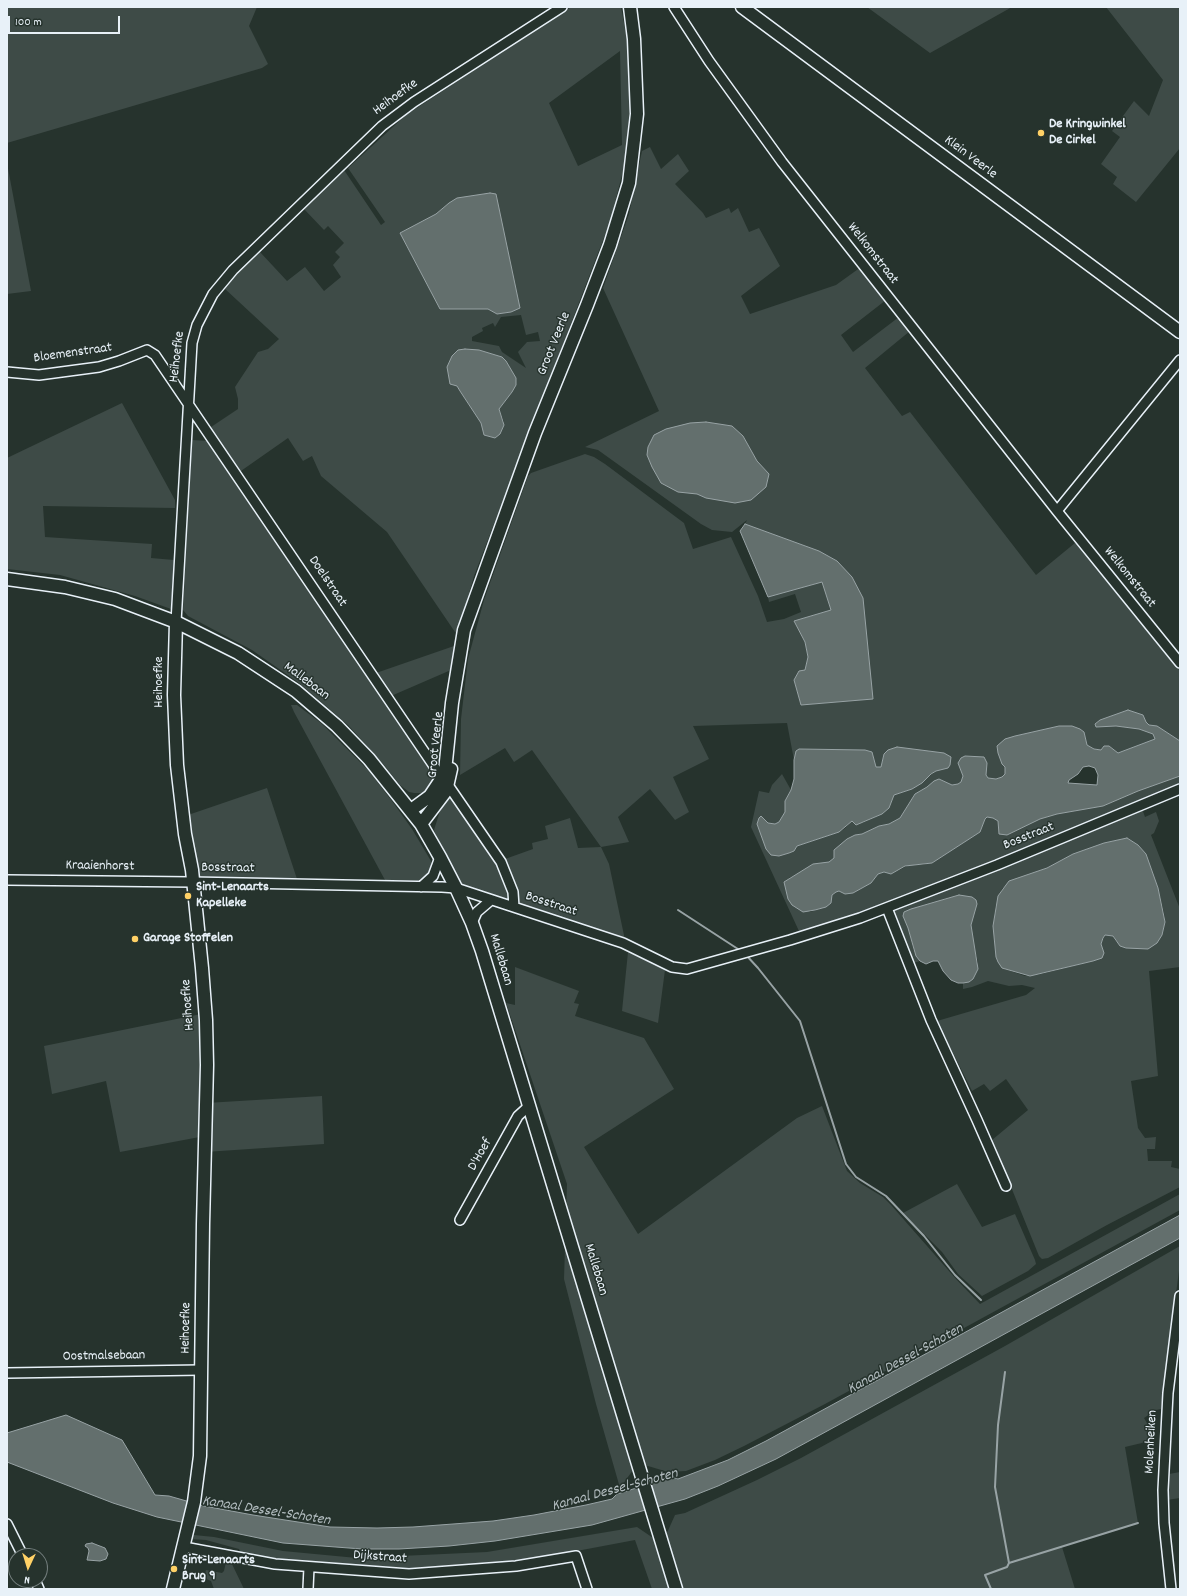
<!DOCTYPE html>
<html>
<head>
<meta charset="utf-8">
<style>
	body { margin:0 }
	#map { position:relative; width:1187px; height:1596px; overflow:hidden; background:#26332d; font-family:Dekko,sans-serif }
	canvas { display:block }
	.frame { position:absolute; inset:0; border:8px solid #e8f1f8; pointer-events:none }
	.north { position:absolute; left:8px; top:1548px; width:40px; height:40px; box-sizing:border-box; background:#26332d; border:1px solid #747f7e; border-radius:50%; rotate:184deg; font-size:11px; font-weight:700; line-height:16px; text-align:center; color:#e8f1f8 }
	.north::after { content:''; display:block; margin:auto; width:14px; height:18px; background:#ffd166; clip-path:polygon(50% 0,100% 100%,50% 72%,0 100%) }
	.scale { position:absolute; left:8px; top:16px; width:112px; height:18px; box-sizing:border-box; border:2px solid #e8f1f8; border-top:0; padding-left:5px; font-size:12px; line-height:14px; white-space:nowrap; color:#e8f1f8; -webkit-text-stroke:3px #26332d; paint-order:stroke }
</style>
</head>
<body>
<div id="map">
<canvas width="1187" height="1596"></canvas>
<div class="frame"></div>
<div class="north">N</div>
<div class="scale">100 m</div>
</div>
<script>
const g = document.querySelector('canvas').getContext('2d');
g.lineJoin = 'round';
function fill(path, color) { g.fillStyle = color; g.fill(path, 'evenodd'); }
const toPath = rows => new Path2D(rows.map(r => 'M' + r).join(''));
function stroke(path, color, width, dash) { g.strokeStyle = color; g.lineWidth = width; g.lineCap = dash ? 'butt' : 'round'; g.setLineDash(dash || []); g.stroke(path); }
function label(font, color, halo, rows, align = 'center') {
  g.font = font + ' Dekko,sans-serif'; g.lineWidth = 3; g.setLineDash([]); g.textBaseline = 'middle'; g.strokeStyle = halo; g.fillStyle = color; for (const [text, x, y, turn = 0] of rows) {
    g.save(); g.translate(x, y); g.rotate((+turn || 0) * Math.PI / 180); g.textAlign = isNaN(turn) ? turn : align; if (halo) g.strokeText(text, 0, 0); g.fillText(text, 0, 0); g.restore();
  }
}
const green = toPath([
	[7,7,257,7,249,26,268,64,262,68,7,143],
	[571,7,621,7,628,45,631,97,624,167,610,222,474,576,457,635,387,532,321,476,312,456,303,461,288,438,238,473,208,429,238,409,238,399,235,387,258,352,268,349,279,339,224,288,233,276,260,252,287,281,305,267,324,291,341,277,333,265,340,257,335,252,344,243,328,226,324,230,304,209,344,170,381,225,385,222,348,168,406,115],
	[620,51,622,145,578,166,549,103],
	[490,193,496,194,511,312,497,314,488,309,440,309,400,233,436,214,449,203],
	[521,315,526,335,538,332,540,341,527,342,518,352,526,368,502,352,499,346,472,341,472,337,483,331,482,328,493,323,495,327,501,317],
	[479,350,502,357,512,392,499,409,504,422,495,438,484,435,481,423,457,386],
	[867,7,1012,7,930,53],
	[1106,7,1180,7,1180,148,1136,202,1113,184,1117,177,1101,164,1120,137,1112,131,1134,101,1149,116,1163,80],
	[650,147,661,169,678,154,689,171,675,184,703,213,706,218,729,208,731,213,738,208,749,232,759,228,780,266,741,296,750,314,836,285,861,267,886,300,841,335,853,352,899,317,910,331,865,368,902,416,910,412,1036,575,1075,543,1180,671,1180,741,1163,730,1149,725,1128,710,1100,720,1095,724,1096,727,1116,726,1139,729,1153,734,1155,739,1118,753,1109,746,1101,750,1094,749,1087,745,1084,732,1080,729,1059,726,1015,736,1002,764,1005,767,1005,774,1002,777,996,779,988,778,986,775,987,763,971,756,965,756,961,771,963,776,961,782,958,784,952,785,939,779,915,794,900,818,889,824,879,826,862,834,855,835,835,855,834,858,829,863,813,864,802,872,789,878,810,912,826,907,832,895,836,892,839,891,846,894,853,893,871,883,878,874,884,872,891,874,905,867,911,865,921,865,932,863,980,832,985,819,987,817,993,818,998,821,999,832,1007,835,1040,819,1057,814,1103,806,1138,791,1180,776,1180,785,1140,803,1145,817,1156,812,1159,821,1154,833,1151,835,1180,909,1180,967,1149,971,1158,1076,1131,1081,1138,1128,1145,1138,1156,1137,1155,1149,1147,1149,1148,1161,1172,1161,1171,1167,1180,1169,1180,1187,1107,1225,1048,1258,1042,1259,1039,1256,992,1140,1028,1110,1006,1079,990,1091,984,1084,972,1091,937,1021,1026,995,1035,988,1022,985,1009,986,988,981,972,987,963,989,963,983,969,982,973,979,977,971,978,962,972,940,971,925,972,920,951,897,904,912,903,916,908,928,913,947,916,956,920,961,905,966,884,915,804,942,751,827,759,791,769,793,772,785,782,774,791,790,785,801,785,812,779,822,775,824,768,823,760,816,775,856,789,853,794,851,797,846,836,833,844,829,852,821,862,823,882,814,889,808,894,795,912,789,936,771,948,768,944,753,907,749,884,754,881,767,876,767,872,752,865,750,799,749,796,751,794,760,787,723,693,726,709,759,673,777,689,812,675,820,650,789,618,817,629,842,601,847,609,864,625,940,523,906,519,902,510,869,505,859,533,849,532,843,548,839,545,826,570,818,578,848,601,847,532,750,514,762,505,748,460,775,461,719,468,659,484,600,528,476,531,473,585,454,594,457,605,464,684,523,693,549,731,537,758,596,767,622,784,619,801,612,795,594,769,602,768,597,822,582,831,610,794,621,805,642,808,657,805,670,794,680,801,705,873,699,837,561,819,551,745,524,747,520,732,532,712,530,701,524,598,450,585,447,659,411,603,288,629,214,642,151],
	[706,422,732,426,743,436,757,461,769,474,706,498,697,494],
	[1127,838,1138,845,1146,854,1151,868,1158,888,1164,913,1165,922,1162,935,1132,948,1126,948,1116,941,1113,936,1105,935,1093,961,1041,974,1025,976,1002,968,996,957,993,926,996,905,1002,889,1018,878,1047,868,1073,854,1104,843],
	[7,163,31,291,7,294],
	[122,403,175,500,175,508,43,506,45,537,152,544,151,558,174,560,171,609,135,596,60,575,7,569,7,458],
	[192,440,209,441,435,773,436,777,429,789,422,793,414,793,409,792,400,785,384,765,348,725,299,683,252,650,188,616,183,610],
	[454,646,451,670,391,696,376,673],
	[291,705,297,705,321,723,368,770,392,801,412,829,431,861,432,868,428,878,421,881,385,880,294,712],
	[267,788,297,879,199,878,188,815],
	[450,795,498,865,509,890,509,902,464,886,458,877,437,839,434,830,440,811],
	[628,952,665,970,658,1023,622,1011],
	[515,967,579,991,574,1003,579,1004,575,1016,644,1038,674,1089,584,1147,638,1234,797,1118,822,1106,847,1171,860,1183,883,1197,891,1205,956,1279,980,1304,1180,1194,1180,1210,825,1404,744,1446,715,1460,686,1471,668,1472,638,1463,620,1488,596,1404,564,1279,567,1184,506,1003,515,1005],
	[206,1013,206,1103,322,1096,324,1144,205,1152,205,1136,120,1152,106,1081,52,1094,44,1046],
	[957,1184,982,1227,1015,1214,1035,1260,1036,1264,1028,1271,982,1296,958,1274,942,1252,903,1213],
	[1180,1246,1180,1263,1161,1409,1156,1410,1144,1418,1155,1437,1146,1442,1125,1447,1138,1523,1062,1547,1075,1589,652,1589,635,1540,566,1553,495,1563,396,1570,277,1561,242,1555,239,1549,206,1540,190,1539,190,1535,194,1535,214,1537,283,1551,357,1558,487,1552,637,1527,662,1544,675,1515,685,1513,757,1480,801,1458,1005,1346],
	[1180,1472,1180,1498,1167,1500,1169,1474],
	[226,1562,231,1562,244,1589,214,1589,211,1581,204,1578,206,1570,222,1573,224,1571]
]);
const water = toPath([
	[490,193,496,194,520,308,511,312,497,314,488,309,440,309,400,233,436,214,449,203,457,198,490,193],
	[465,349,479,350,502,357,506,361,516,378,516,385,512,392,499,409,504,425,500,434,495,438,484,435,481,423,460,391,457,386,450,384,447,367,452,356,458,350,465,349],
	[706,422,732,426,743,436,757,461,769,474,766,487,751,500,735,503,706,498,697,494,678,492,661,483,652,467,647,455,648,447,654,435,666,429,690,423,706,422],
	[745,524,819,551,837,561,852,577,863,598,873,699,801,705,794,680,799,671,805,670,808,657,805,642,794,621,831,610,822,582,768,597,740,531,745,524],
	[1128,710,1143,715,1146,722,1149,725,1157,726,1180,741,1180,776,1138,791,1103,806,1057,814,1040,819,1007,835,999,834,998,821,993,818,987,817,985,819,980,832,932,863,905,866,891,874,884,872,878,874,871,883,853,893,845,894,839,891,836,892,832,895,831,903,826,907,815,910,803,912,792,905,788,899,784,882,813,864,829,862,834,858,834,850,847,839,855,835,862,834,879,826,889,824,900,818,915,794,927,787,934,781,939,779,952,785,958,784,961,782,963,776,958,763,961,758,965,756,984,757,987,763,986,775,988,778,996,779,1002,777,1005,774,1005,767,1002,764,998,753,997,746,1005,739,1015,736,1059,726,1072,726,1080,729,1084,732,1087,745,1094,749,1101,750,1104,746,1109,746,1118,753,1155,739,1153,734,1139,729,1116,726,1096,727,1095,724,1100,720,1128,710],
	[1089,766,1095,768,1098,775,1097,785,1068,783,1069,780,1078,774,1083,767,1089,766],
	[897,747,944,753,951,757,950,765,948,768,936,771,931,774,922,783,912,789,894,795,889,808,882,814,856,825,852,821,839,832,797,846,794,851,789,853,779,856,771,855,766,849,757,824,759,818,761,816,768,823,775,824,779,822,785,812,785,801,791,790,794,779,794,760,796,751,799,749,865,750,872,752,876,767,881,767,884,754,888,750,897,747],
	[1127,838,1138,845,1146,854,1158,888,1165,922,1162,935,1157,943,1148,949,1126,948,1120,946,1113,936,1105,935,1103,938,1101,944,1104,953,1102,958,1093,961,1030,976,1002,968,998,962,996,957,993,926,998,896,1006,885,1009,881,1047,868,1073,854,1104,843,1127,838],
	[959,895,972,897,976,900,977,904,971,925,978,969,973,979,969,982,963,983,958,983,951,980,943,971,938,961,933,961,926,964,920,961,916,956,908,928,903,916,904,912,911,909,959,895],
	[1180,1215,1180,1238,776,1459,718,1486,685,1499,592,1525,495,1541,449,1546,399,1549,362,1549,283,1543,157,1517,113,1503,7,1462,7,1433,66,1415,122,1440,155,1495,169,1496,204,1506,253,1515,330,1527,377,1528,413,1527,493,1521,534,1515,586,1505,612,1499,617,1494,672,1477,678,1479,728,1460,766,1441,1180,1215],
	[92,1543,105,1548,108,1554,106,1559,100,1561,87,1560,89,1551,88,1548,85,1546,86,1544,92,1543]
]);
const stream = toPath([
	[678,910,741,951],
	[746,955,758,968,800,1021,846,1164,856,1177,886,1196,924,1236,955,1275,981,1300],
	[1009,1563,1138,1523],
	[991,1589,985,1575,1007,1567,1009,1563,995,1487,998,1425,1005,1372]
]);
const street = toPath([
	[674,7,709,61,782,162,1057,511,1180,663],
	[7,372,39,375,99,367,119,361,147,350,155,355,442,778],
	[1057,511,1180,360],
	[176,622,192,343,197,325,213,294,233,270,382,126,414,102,562,7],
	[448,785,501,862,513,892,514,907],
	[7,880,192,882,442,887,456,888,623,943,672,967,687,969,790,940,860,918,997,865,1180,789],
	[421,887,433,876,440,857],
	[887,908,931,1020,977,1120,1006,1186],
	[472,923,477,912,491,900],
	[460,1220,518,1116,529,1106],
	[7,1373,201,1370],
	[7,1524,23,1556],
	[184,1547,275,1564,409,1574,516,1566,576,1556,587,1589],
	[35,1580,39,1589],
	[308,1589,309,1567],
	[1171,1589,1164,1523,1163,1490,1168,1393,1180,1296]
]);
const secondary = toPath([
	[742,7,1180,332],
	[7,579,65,587,115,599,176,622,238,653,296,691,337,726,369,759,421,824,440,857,456,888,472,923,482,951,676,1589],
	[411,810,430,796,442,778,445,771,452,703,464,630,535,433,587,305,610,245,629,183,637,114,634,39,630,7],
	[421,824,446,791,451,769],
	[173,1589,194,1502,200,1456,203,1224,207,1065,206,1020,202,968,192,870,185,834,177,765,174,695,176,622]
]);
const markers = [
	[1041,133,4,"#ffd166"],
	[188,896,4,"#ffd166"],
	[135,939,4,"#ffd166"],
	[174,1569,4,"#ffd166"]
];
const streetNames = [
	["Heihoefke",396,98,-36],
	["Klein Veerle",970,158,37],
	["Welkomstraat",872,254,52],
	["Groot Veerle",555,344,-68],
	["Bloemenstraat",73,354,-8],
	["Heihoefke",178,357,-83],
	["Welkomstraat",1129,578,51],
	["Doelstraat",327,582,56],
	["Heihoefke",160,682,-90],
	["Mallebaan",306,682,37],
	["Groot Veerle",437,745,-84],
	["Bosstraat",1029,837,-22],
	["Kraaienhorst",100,867,1],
	["Bosstraat",228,869,1],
	["Bosstraat",551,905,18],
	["Mallebaan",500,960,73],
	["Heihoefke",189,1005,-94],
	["D'Hoef",481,1155,-60],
	["Mallebaan",595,1270,73],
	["Heihoefke",187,1328,-89],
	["Oostmalsebaan",104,1357,-1],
	["Molenheiken",1152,1442,-87],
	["Dijkstraat",380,1558,4]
];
const poiNames = [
	["De Kringwinkel",1049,125],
	["De Cirkel",1049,141],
	["Sint-Lenaarts",196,888],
	["Kapelleke",196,904],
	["Garage Stoffelen",143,939],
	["Sint-Lenaarts",182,1561],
	["Brug 9",182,1577]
];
const waterNames = [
	["Kanaal Dessel-Schoten",906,1360,-29],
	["Kanaal Dessel-Schoten",615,1491,-15],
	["Kanaal Dessel-Schoten",266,1512,9]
];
fill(green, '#3e4b47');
fill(water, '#636f6d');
stroke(water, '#98a3a5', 1);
stroke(stream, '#98a3a5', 2);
stroke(street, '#e8f1f8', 12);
stroke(secondary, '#e8f1f8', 15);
stroke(street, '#26332d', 9);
stroke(secondary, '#26332d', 12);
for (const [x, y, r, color] of markers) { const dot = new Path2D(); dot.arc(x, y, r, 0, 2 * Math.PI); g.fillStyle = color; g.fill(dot); stroke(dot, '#26332d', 1.5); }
label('14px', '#e8f1f8', '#26332d', streetNames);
label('bold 14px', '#e8f1f8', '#26332d', poiNames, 'left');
label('italic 15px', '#b3bdc0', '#26332d', waterNames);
</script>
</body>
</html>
